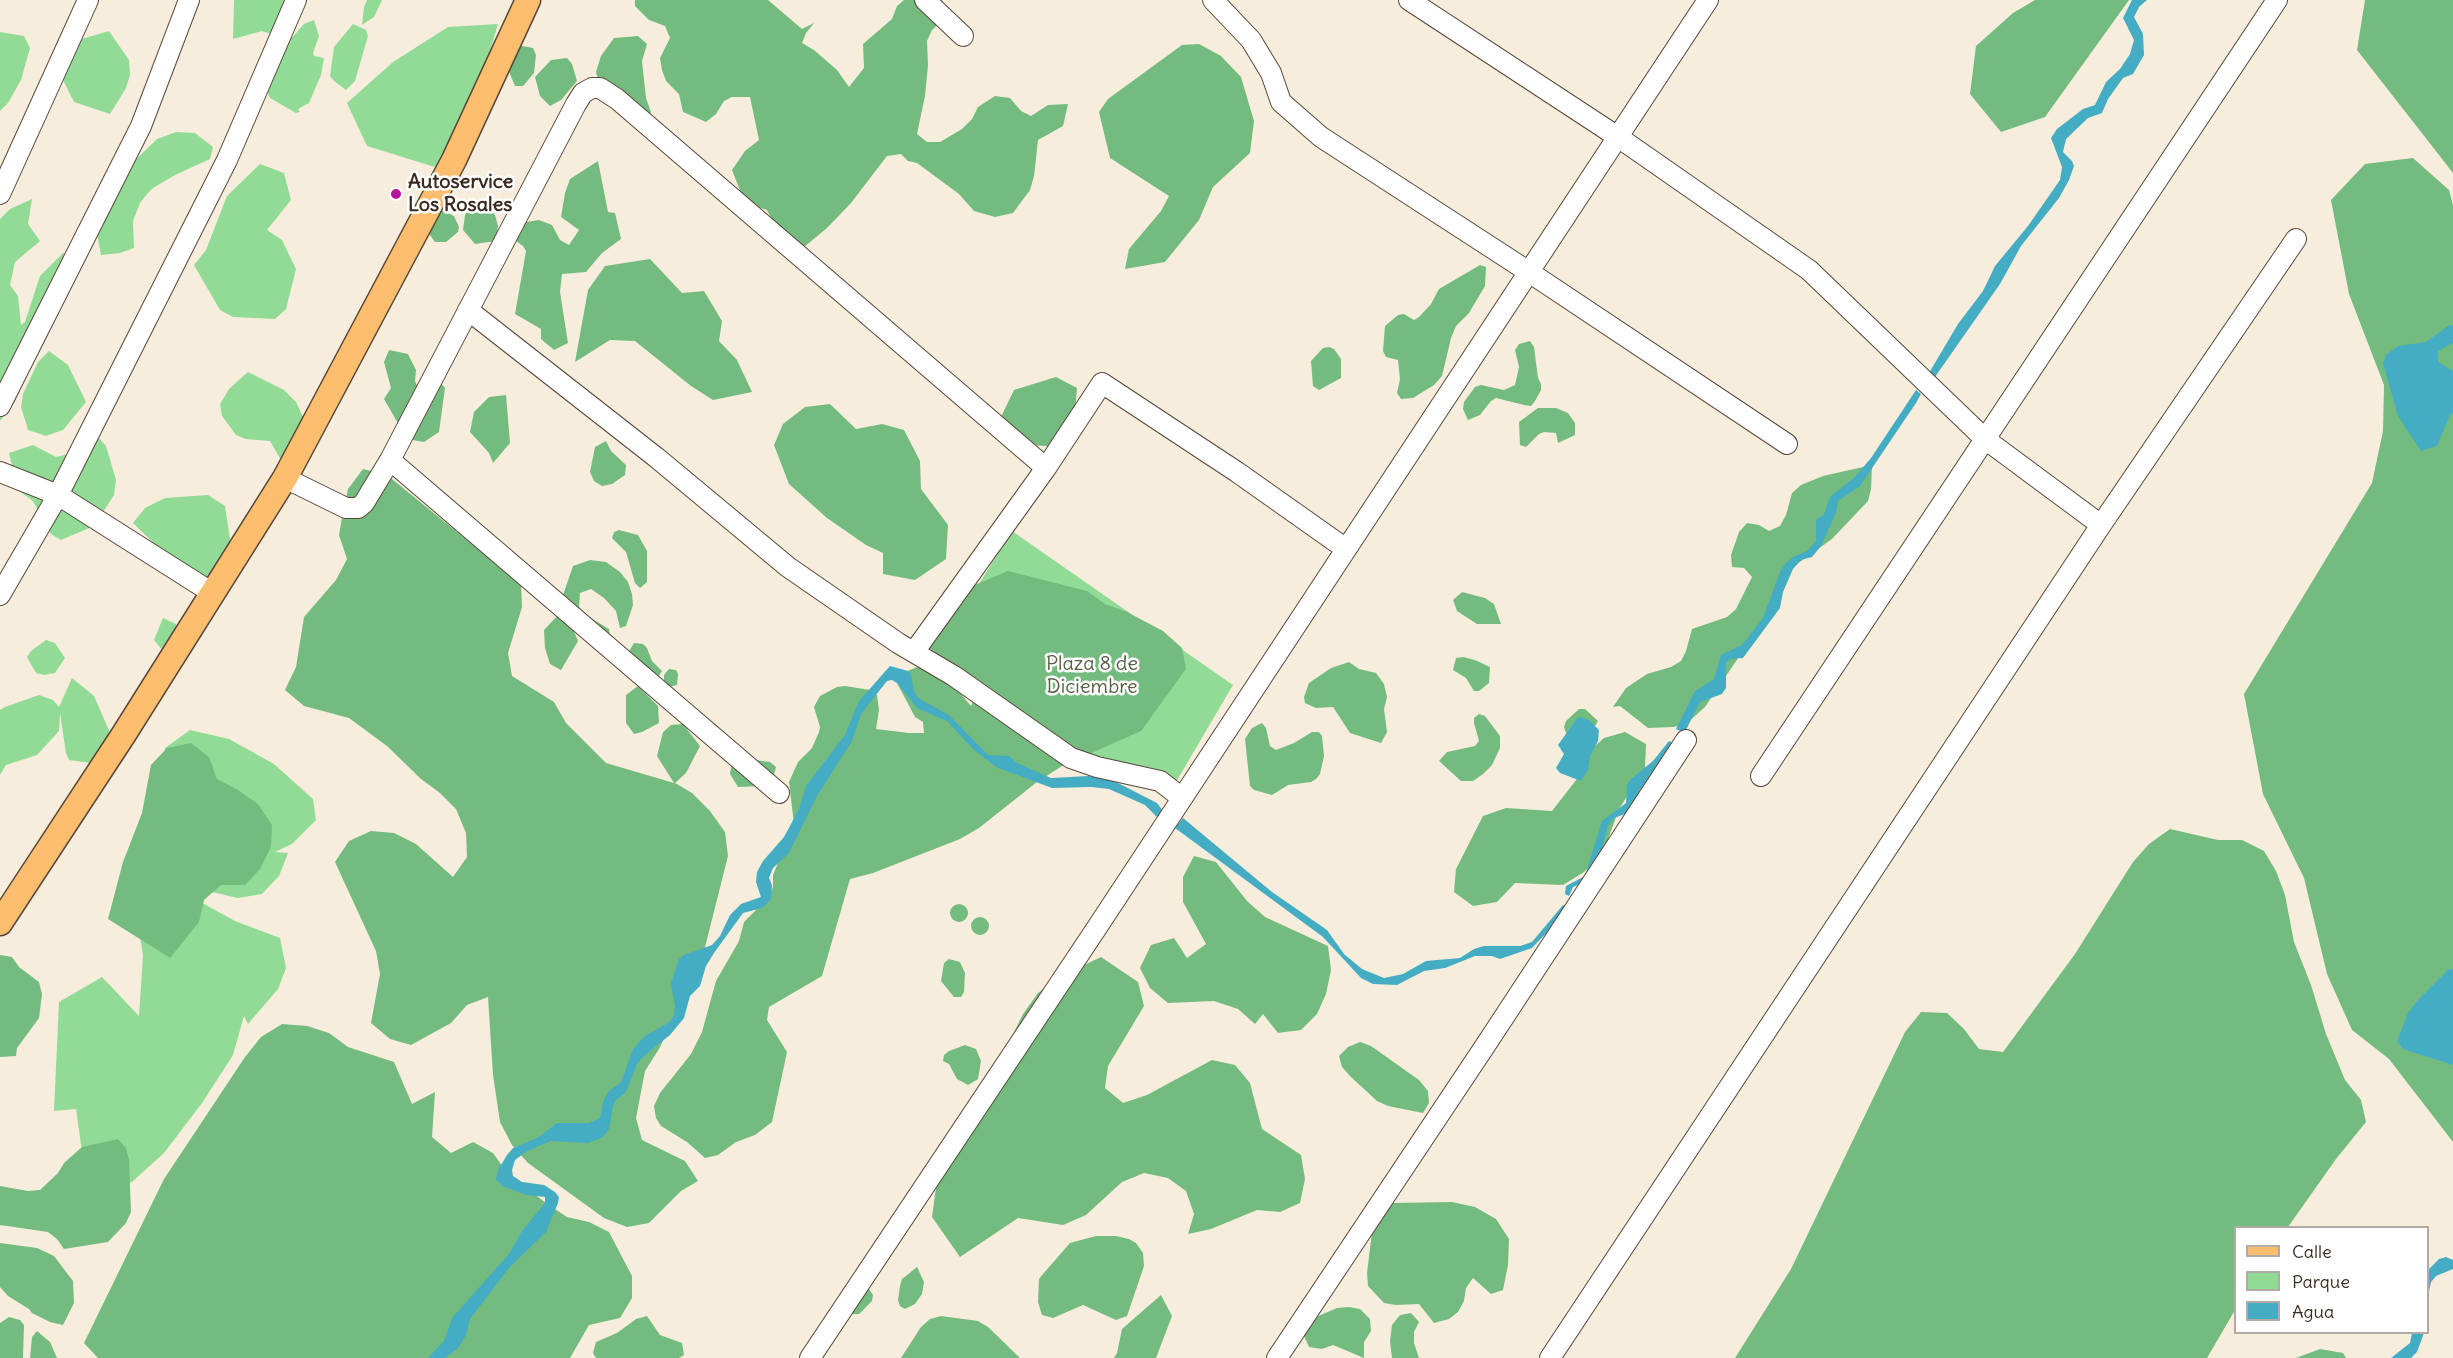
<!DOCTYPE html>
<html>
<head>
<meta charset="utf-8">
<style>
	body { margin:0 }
	#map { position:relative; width:2453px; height:1358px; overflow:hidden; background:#f7eddc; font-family:Delius,sans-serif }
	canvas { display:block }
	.legend { position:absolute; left:2234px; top:1226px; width:195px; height:108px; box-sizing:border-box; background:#fff; border:2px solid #b1aaa5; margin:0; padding:8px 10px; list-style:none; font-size:18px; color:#3b2a1e }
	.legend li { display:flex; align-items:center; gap:12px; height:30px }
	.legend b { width:30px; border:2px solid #b1aaa5 }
</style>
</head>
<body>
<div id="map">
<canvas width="2453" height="1358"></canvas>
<ul class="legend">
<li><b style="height:8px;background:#fbbd6e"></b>Calle</li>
<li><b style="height:16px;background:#91db97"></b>Parque</li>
<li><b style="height:16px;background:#44adc3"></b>Agua</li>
</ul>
</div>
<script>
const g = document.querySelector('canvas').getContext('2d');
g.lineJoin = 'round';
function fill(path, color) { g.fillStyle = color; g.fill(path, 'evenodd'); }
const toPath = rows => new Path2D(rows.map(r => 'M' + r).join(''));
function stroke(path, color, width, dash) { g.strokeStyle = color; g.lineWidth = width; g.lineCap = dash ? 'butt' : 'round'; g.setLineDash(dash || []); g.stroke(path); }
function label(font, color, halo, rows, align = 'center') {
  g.font = font + ' Delius,sans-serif'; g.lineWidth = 5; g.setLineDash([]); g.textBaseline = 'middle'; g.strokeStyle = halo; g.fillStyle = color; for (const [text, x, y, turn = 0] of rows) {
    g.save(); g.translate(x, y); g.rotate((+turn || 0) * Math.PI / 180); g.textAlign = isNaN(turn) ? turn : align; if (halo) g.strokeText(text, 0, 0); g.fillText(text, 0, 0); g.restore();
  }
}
const green = toPath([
	[234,0,291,0,271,34,262,31,233,39],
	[367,0,382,0,374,17,362,25,364,7],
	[314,20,319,36,313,53,314,56,324,58,321,75,309,103,298,109,300,112,296,113,270,98,266,88,289,41,304,24],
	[353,24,366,30,368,36,355,81,346,90,334,81,330,76,334,47],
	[498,24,474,104,438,168,367,146,347,103,393,62,448,27],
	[109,31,129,60,130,75,126,88,110,114,74,102,54,62,68,43],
	[0,32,24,36,30,48,21,80,8,103,0,111],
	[176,132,195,133,213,147,210,159,175,175,153,188,147,194,140,203,133,221,134,248,120,253,101,255,96,228,117,178,157,139],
	[260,164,284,173,291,200,267,230,282,240,296,269,286,309,275,319,233,317,220,310,194,265,206,250,227,196],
	[32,199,28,224,40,241,15,262,10,285,18,296,21,325,25,322,40,276,63,253,74,258,22,378,15,402,0,421,0,219,10,209],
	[49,351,68,365,86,402,63,430,46,436,28,430,21,407,23,394,38,362],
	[248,372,284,390,296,402,303,417,305,433,284,465,270,441,246,439,236,435,222,416,220,404,229,389],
	[97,436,106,446,116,480,114,495,94,526,61,540,51,534,33,501,18,490,9,453,33,445,56,457,72,453],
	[208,495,225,506,232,552,224,568,203,579,172,561,133,523,145,508,165,498],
	[1012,531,1233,685,1176,782,1152,768,1099,760,1055,738,942,643],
	[163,618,176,624,178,632,164,652,154,640],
	[46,640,55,643,65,658,55,673,44,675,36,673,27,657,31,651],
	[72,678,94,696,118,751,91,763,69,760,66,753,60,713,59,731,37,755,6,765,0,775,0,710,5,707,39,695,53,700,59,707],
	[190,730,229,739,274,764,313,799,316,820,292,844,275,852,288,853,279,876,262,894,238,898,203,890,168,794,165,748],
	[132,887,177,889,235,921,280,938,286,968,278,989,248,1024,244,1016,233,1055,202,1103,164,1153,132,1182,91,1189,86,1180,76,1109,54,1111,59,1002,102,977,139,1016,143,955]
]);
const forest = toPath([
	[635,0,768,0,802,29,814,23,806,33,802,43,814,50,837,70,849,87,864,68,863,44,892,19,897,6,904,0,942,0,947,16,932,30,927,41,928,65,925,96,917,134,927,142,940,142,962,129,972,119,978,107,995,96,1010,98,1021,111,1031,116,1048,105,1068,104,1063,126,1038,140,1034,176,1030,190,1013,213,995,217,974,211,959,194,917,163,908,161,901,154,887,156,851,203,827,228,798,252,781,238,767,210,745,203,732,170,745,151,759,140,750,97,732,97,724,101,716,114,706,122,683,112,679,94,666,81,662,70,660,58,670,38,665,26,649,20,635,6],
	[2035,0,2129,0,2045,117,2001,132,1970,94,1976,46,2013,13],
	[2365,0,2453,0,2453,173,2357,50],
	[638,36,647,44,642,61,646,98,651,112,645,125,601,92,596,72,601,56,614,38],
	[1199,44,1221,56,1241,77,1254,121,1250,153,1213,187,1199,220,1165,262,1125,269,1129,249,1161,211,1169,196,1110,158,1099,112,1108,99,1182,45],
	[517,45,533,48,536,55,534,73,523,86,515,86,507,67],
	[567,58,572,64,577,81,561,100,550,106,540,96,535,77,551,60],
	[2413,158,2449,190,2453,205,2453,1142,2389,1059,2352,1030,2327,974,2304,878,2263,794,2244,694,2372,483,2383,431,2384,385,2349,294,2331,200,2365,164],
	[598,161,608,212,615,213,621,239,602,253,586,272,562,274,560,292,568,343,554,350,541,339,541,329,515,314,526,251,523,246,513,239,516,232,526,222,539,220,552,225,560,240,569,245,579,230,561,217,565,193,570,179],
	[486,204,495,215,498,226,496,241,475,244,463,230,465,215,472,205],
	[427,210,443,211,454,216,459,227,458,232,446,242,435,242,422,224],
	[650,259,682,293,704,291,722,321,719,341,737,360,752,392,713,400,691,386,635,341,610,340,575,362,588,290,605,266],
	[1480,265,1486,267,1485,286,1469,313,1456,326,1451,338,1442,376,1434,385,1413,398,1401,399,1397,393,1400,379,1398,360,1386,357,1383,351,1385,326,1398,315,1404,314,1414,320,1419,317,1431,304,1439,289],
	[1530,341,1534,347,1538,378,1541,384,1541,390,1535,401,1531,406,1524,405,1496,398,1491,401,1480,415,1468,420,1463,409,1464,402,1475,387,1481,385,1504,390,1515,385,1519,367,1515,350,1519,344],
	[1329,347,1334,349,1341,359,1341,378,1319,390,1313,386,1311,361,1323,348],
	[389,350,408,354,416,370,415,381,417,385,440,382,445,388,439,432,424,442,407,439,384,399,391,388,384,362],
	[1056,377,1077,388,1075,411,1060,439,1048,446,1023,445,1001,417,1014,390],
	[506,395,510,443,493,463,489,453,470,432,474,412,489,397],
	[830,404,856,429,882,424,904,430,920,461,921,489,948,525,946,559,915,580,883,574,883,553,866,545,827,518,789,484,774,445,783,424,805,407],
	[1538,408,1556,408,1568,413,1575,423,1575,435,1558,443,1556,433,1544,432,1539,434,1526,447,1520,445,1519,422],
	[606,441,611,451,626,465,625,475,612,484,602,486,594,481,590,472,595,447],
	[1872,465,1871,489,1868,501,1832,539,1790,569,1768,614,1705,707,1686,724,1673,727,1648,728,1620,706,1613,707,1626,688,1647,674,1671,667,1681,661,1686,651,1692,629,1727,617,1736,609,1752,577,1744,568,1732,567,1731,555,1739,532,1747,523,1759,525,1769,531,1780,526,1786,515,1792,493,1801,485,1823,476],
	[363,469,387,475,521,584,522,607,508,653,512,676,554,702,566,723,606,763,674,783,657,756,663,732,671,725,683,724,700,746,686,773,675,783,692,793,710,811,725,832,728,856,701,963,659,1049,645,1071,636,1118,642,1140,685,1161,698,1181,681,1191,649,1223,627,1227,604,1218,528,1163,512,1145,500,1122,493,1075,488,997,467,1005,451,1023,411,1045,390,1039,371,1023,380,974,376,951,335,862,349,841,371,831,394,833,416,844,453,877,467,857,466,833,456,809,440,793,421,779,387,746,349,718,304,706,285,690,296,667,304,617,336,580,347,559,339,535,343,512,348,489],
	[619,530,638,535,647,551,647,582,640,588,635,583,626,552,612,538,614,532],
	[590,560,606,562,620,572,628,582,632,594,633,605,626,626,620,628,616,611,604,598,591,589,580,593,579,607,589,617,609,629,610,637,562,598,573,566],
	[1008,571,1087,591,1105,604,1127,612,1163,631,1182,648,1186,669,1141,731,1062,766,1037,782,979,828,960,839,873,873,850,879,822,976,769,1007,767,1020,787,1052,772,1122,755,1135,736,1142,718,1155,705,1158,687,1142,661,1126,656,1118,654,1106,660,1093,691,1054,702,1032,716,981,739,941,744,922,768,898,773,887,773,875,794,824,789,782,798,762,812,748,819,732,820,727,814,707,820,696,837,687,845,686,870,690,877,695,879,710,876,729,909,733,924,733,923,722,915,717,896,681,905,672,922,665,941,671,971,706,976,694,954,668,917,638,960,591],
	[1462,592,1485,598,1494,604,1501,624,1477,624,1457,611,1453,600],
	[559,614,570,622,578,641,561,670,550,664,545,648,544,630],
	[634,643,643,644,647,648,652,661,662,671,657,679,625,658],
	[1463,657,1475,660,1490,667,1489,683,1479,691,1474,691,1466,678,1453,670,1456,658],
	[1349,662,1359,669,1376,673,1384,684,1387,697,1384,709,1387,732,1381,743,1350,733,1333,707,1316,708,1305,703,1304,697,1309,683,1331,668],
	[669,669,676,670,678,674,677,685,668,687,664,683,664,675],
	[638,686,658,706,659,723,642,732,634,734,626,723,626,695],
	[1579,709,1585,709,1598,721,1595,726,1566,733,1564,727,1566,721],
	[1479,714,1485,716,1500,736,1500,748,1492,765,1483,774,1473,781,1461,781,1439,761,1447,752,1475,746,1479,741,1474,723,1474,718],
	[1262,723,1266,728,1270,746,1276,750,1294,743,1312,732,1319,732,1322,736,1324,756,1320,774,1316,779,1311,782,1288,785,1272,795,1254,790,1250,786,1245,739,1252,728],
	[1625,732,1646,744,1645,768,1619,809,1603,853,1584,872,1563,885,1515,883,1497,902,1473,906,1454,892,1456,869,1483,816,1506,808,1552,811,1580,775,1586,754,1604,738],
	[191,743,209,757,217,779,238,790,258,804,272,825,271,847,260,869,245,885,221,885,204,900,199,922,170,958,108,919,123,862,142,813,151,765,167,748],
	[741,758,770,762,776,767,774,775,769,783,761,786,738,787,730,774,732,763],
	[2170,829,2218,840,2242,840,2264,851,2276,871,2285,895,2294,942,2311,985,2326,1034,2345,1080,2361,1100,2366,1122,2336,1159,2288,1227,2236,1228,2235,1310,2207,1358,1735,1358,1791,1269,1905,1032,1921,1012,1947,1013,1964,1029,1979,1049,2003,1052,2075,954,2133,862,2149,844],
	[1194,856,1216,862,1247,901,1265,917,1328,946,1331,970,1326,994,1317,1014,1301,1030,1278,1033,1263,1014,1255,1024,1238,1009,1214,1001,1168,1003,1150,988,1140,968,1151,945,1174,938,1187,958,1206,944,1183,902,1183,877],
	'950 913a9 9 0 1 1 18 0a9 9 0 1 1-18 0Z',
	'971 926a9 9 0 1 1 18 0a9 9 0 1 1-18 0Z',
	[0,955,12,957,19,967,39,982,42,994,39,1018,17,1048,16,1056,0,1057],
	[1101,957,1138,982,1144,1006,1108,1066,1105,1088,1123,1103,1147,1095,1212,1060,1235,1065,1250,1083,1262,1129,1301,1155,1305,1179,1300,1203,1280,1212,1257,1210,1211,1229,1188,1234,1194,1214,1186,1191,1168,1178,1144,1173,1122,1182,1086,1215,1063,1225,1018,1218,960,1257,932,1217,939,1166,978,1105,1023,1014,1038,993,1057,978],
	[949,959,960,962,965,973,964,992,961,997,954,997,941,981,944,963],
	[282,1024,307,1026,329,1033,348,1047,394,1062,412,1104,435,1092,432,1137,451,1153,473,1142,493,1153,508,1174,546,1203,567,1217,589,1222,609,1232,632,1276,632,1298,620,1318,589,1325,570,1358,98,1358,84,1343,164,1179,245,1057,261,1037],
	[1360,1042,1371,1046,1419,1080,1428,1091,1429,1103,1423,1113,1388,1106,1377,1101,1351,1077,1342,1067,1339,1056,1348,1047],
	[965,1045,976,1049,981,1061,978,1079,968,1085,957,1079,949,1064,943,1061,944,1055,949,1051],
	[118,1139,126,1148,129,1160,131,1212,126,1223,108,1242,64,1249,57,1239,48,1232,0,1225,0,1186,28,1191,40,1190,58,1173,64,1163,82,1147],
	[1452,1202,1475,1207,1496,1219,1509,1239,1508,1265,1503,1290,1491,1294,1473,1278,1466,1288,1464,1301,1458,1312,1449,1319,1434,1323,1419,1304,1396,1305,1384,1303,1368,1286,1367,1273,1374,1216,1382,1208,1392,1203],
	[1096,1236,1116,1236,1129,1239,1136,1243,1143,1253,1144,1266,1127,1316,1116,1320,1083,1305,1053,1318,1042,1315,1038,1302,1039,1279,1043,1274,1070,1243],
	[0,1243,37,1248,54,1256,73,1281,74,1303,63,1325,50,1322,32,1313,29,1309,8,1296,0,1287],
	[917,1267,924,1282,922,1294,915,1304,905,1309,900,1306,898,1300,900,1286,902,1279],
	[864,1287,869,1289,873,1295,872,1301,859,1314,847,1314],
	[1161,1295,1172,1316,1156,1358,1114,1358,1117,1353,1122,1329],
	[1349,1307,1360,1309,1370,1319,1371,1331,1364,1342,1364,1358,1333,1345,1322,1349,1309,1347,1304,1336,1306,1324,1316,1317,1337,1308],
	[1411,1313,1419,1322,1414,1332,1414,1343,1419,1358,1392,1358,1390,1341,1392,1325,1400,1315],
	[647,1316,660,1335,682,1343,684,1355,679,1358,596,1358,593,1353,596,1342,617,1333,636,1319],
	[941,1316,978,1321,988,1327,1020,1358,901,1358,921,1327,930,1319],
	[9,1317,20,1320,24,1325,23,1358,0,1358,0,1323],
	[37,1331,50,1342,57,1358,30,1358,32,1337],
	[2320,1349,2343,1353,2346,1358,2296,1358]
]);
const water = toPath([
	[2132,0,2147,0,2139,7,2134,17,2143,34,2144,55,2133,74,2123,78,2108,99,2102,113,2088,118,2066,139,2063,152,2072,161,2074,166,2069,180,2059,198,2021,246,2000,284,1935,377,1929,373,1958,324,1983,291,1995,266,2028,226,2060,180,2062,167,2051,138,2057,129,2083,109,2095,105,2106,82,2120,69,2130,54,2134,40,2123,18],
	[2453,325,2453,343,2438,351,2438,362,2453,371,2453,413,2450,415,2437,446,2421,451,2398,416,2383,363,2386,355,2398,346,2426,342,2448,326],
	[1916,390,1921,394,1916,403,1860,486,1838,501,1836,513,1821,546,1812,557,1801,560,1793,569,1783,592,1780,608,1743,658,1730,659,1726,662,1726,688,1722,694,1700,702,1686,730,1682,732,1676,729,1695,691,1714,679,1721,655,1742,645,1763,618,1780,572,1786,563,1793,557,1807,551,1816,541,1816,520,1824,514,1830,497,1855,477,1871,458],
	[890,666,908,671,911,674,914,691,918,698,949,715,988,755,1009,756,1017,763,1051,778,1089,776,1112,780,1157,803,1163,811,1158,818,1145,805,1109,789,1091,787,1052,788,996,767,973,749,947,721,917,708,897,683,892,680,887,681,861,714,852,741,817,796,789,853,773,868,769,878,772,885,771,899,762,908,743,913,714,953,706,966,700,986,690,996,684,1018,670,1035,645,1055,637,1064,626,1092,616,1100,613,1106,609,1129,603,1137,588,1143,551,1141,527,1151,515,1160,512,1170,513,1176,522,1182,544,1185,555,1192,559,1197,558,1203,546,1232,509,1268,470,1319,466,1335,458,1348,445,1358,428,1358,444,1341,452,1318,509,1254,522,1231,545,1203,545,1197,527,1195,502,1186,496,1179,498,1170,507,1155,513,1148,539,1137,557,1123,589,1123,600,1118,603,1102,608,1092,621,1082,633,1049,645,1036,668,1023,674,1016,675,1006,671,983,679,959,684,955,712,945,720,936,730,915,741,904,761,897,756,882,757,872,763,861,784,837,799,809,806,786,845,735,859,701],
	[1578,717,1589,720,1599,730,1598,741,1590,756,1588,770,1581,781,1560,773,1556,768,1564,754,1558,745],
	[1669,741,1676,744,1640,790,1630,809,1625,814,1614,818,1608,826,1600,856,1586,882,1573,887,1569,896,1565,894,1566,886,1585,876,1602,821,1626,803,1627,785,1630,780,1653,761],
	[1183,818,1272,892,1327,930,1344,954,1362,969,1384,978,1403,974,1426,961,1460,958,1474,949,1484,946,1520,946,1532,942,1563,905,1566,907,1551,928,1532,948,1500,959,1492,956,1475,956,1445,968,1424,971,1397,985,1373,984,1361,978,1323,937,1175,828],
	[2453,969,2453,1065,2403,1049,2397,1041,2408,1013,2418,1000,2448,970],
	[2446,1257,2453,1260,2453,1269,2436,1276,2431,1282,2428,1296,2428,1270,2439,1259],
	[2412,1333,2424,1333,2417,1352,2411,1358,2391,1358,2410,1343]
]);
const minor = toPath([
	[925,0,963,36],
	[1213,0,1251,40,1271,73,1281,102,1321,137,1529,272,1787,444],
	[1409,0,1618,137,1809,270,1985,439,2101,525],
	[0,194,88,0],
	[468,310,657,458,788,567,898,643,954,676,1071,758,1097,767,1160,781,1182,798],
	[0,406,141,126,189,0],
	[390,460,779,793],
	[0,472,58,495,214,594],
	[285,478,346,508,358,508,364,503,390,460,576,104,583,93,592,88,600,88,617,99,1046,468],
	[0,595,58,495,227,160,296,0],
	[914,652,1046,468,1102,383,1237,472,1346,549],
	[1761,776,2277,0],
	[810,1358,1096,929,1708,0],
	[1277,1358,1485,1046,1686,740],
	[1550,1358,2101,525,2296,239]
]);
const major = toPath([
	[0,923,124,734,285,478,454,160,528,0]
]);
const markers = [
	[396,194,6,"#b5179e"]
];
const poiNames = [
	["Autoservice",408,182],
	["Los Rosales",408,205]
];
const parkNames = [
	["Plaza 8 de",1092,664],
	["Diciembre",1092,687]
];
fill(green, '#91db97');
fill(forest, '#74bb80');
fill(water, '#44adc3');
stroke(minor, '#57473a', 22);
stroke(major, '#57473a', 27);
stroke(minor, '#fff', 20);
stroke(major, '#fbbd6e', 24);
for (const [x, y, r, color] of markers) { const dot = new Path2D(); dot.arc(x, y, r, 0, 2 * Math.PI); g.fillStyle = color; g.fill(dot); stroke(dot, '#fff', 2); }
label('bold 20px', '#3b2a1e', '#fff', poiNames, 'left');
label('20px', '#555f42', '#fff', parkNames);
</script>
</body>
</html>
